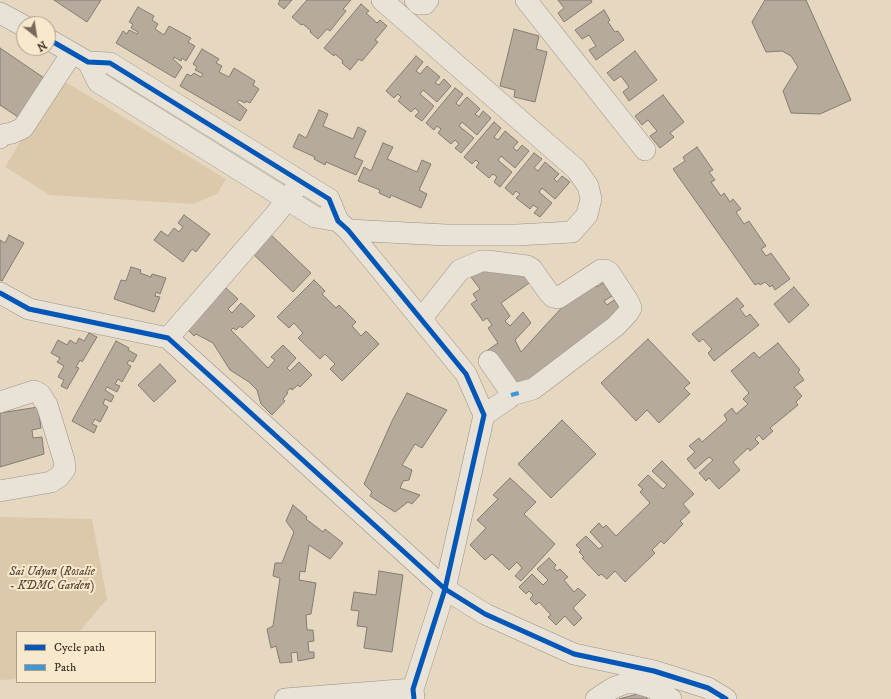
<!DOCTYPE html>
<html>
<head>
<meta charset="utf-8">
<style>
	body { margin:0 }
	#map { position:relative; width:891px; height:699px; overflow:hidden; background:#e5d7c0; font-family:"IM FELL DW Pica",serif }
	canvas { display:block }
	.legend { position:absolute; left:16px; top:631px; width:140px; height:52px; box-sizing:border-box; background:#f8e8cc; border:1px solid #ad9e8a; margin:0; padding:5px 7px; list-style:none; font-size:12px; color:#3c2f28 }
	.legend li { display:flex; align-items:center; gap:8px; height:20px }
	.legend b { width:20px; border:1px solid #ad9e8a }
	.north { position:absolute; left:16px; top:16px; width:40px; height:40px; box-sizing:border-box; background:#f8e8cc; border:1px solid #ad9e8a; border-radius:50%; rotate:150deg; font-size:11px; font-weight:700; line-height:16px; text-align:center; color:#3c2f28 }
	.north::after { content:''; display:block; margin:auto; width:14px; height:18px; background:#776a5d; clip-path:polygon(50% 0,100% 100%,50% 72%,0 100%) }
</style>
</head>
<body>
<div id="map">
<canvas width="891" height="699"></canvas>
<ul class="legend">
<li><b style="height:5px;background:#0057b8"></b>Cycle path</li>
<li><b style="height:5px;background:#3f97d6"></b>Path</li>
</ul>
<div class="north">N</div>
</div>
<script>
const g = document.querySelector('canvas').getContext('2d');
g.lineJoin = 'round';
function fill(path, color) { g.fillStyle = color; g.fill(path, 'evenodd'); }
const toPath = rows => new Path2D(rows.map(r => 'M' + r).join(''));
function stroke(path, color, width, dash) { g.strokeStyle = color; g.lineWidth = width; g.lineCap = dash ? 'butt' : 'round'; g.setLineDash(dash || []); g.stroke(path); }
function label(font, color, halo, rows, align = 'center') {
  g.font = font + ' "IM FELL DW Pica",serif'; g.lineWidth = 4; g.setLineDash([]); g.textBaseline = 'middle'; g.strokeStyle = halo; g.fillStyle = color; for (const [text, x, y, turn = 0] of rows) {
    g.save(); g.translate(x, y); g.rotate((+turn || 0) * Math.PI / 180); g.textAlign = isNaN(turn) ? turn : align; if (halo) g.strokeText(text, 0, 0); g.fillText(text, 0, 0); g.restore();
  }
}
const green = toPath([
	[59,78,226,179,217,194,193,204,50,195,5,167],
	[0,517,92,519,107,599,79,632,17,632,17,677,14,679,0,680]
]);
const building = toPath([
	[54,0,101,0,87,22,54,0],
	[279,0,292,0,284,9,278,4,280,1,279,0],
	[307,0,351,0,343,9,346,11,330,31,327,29,318,39,310,32,311,31,303,24,301,25,292,17,307,0],
	[558,0,591,0,592,2,564,22,558,13,564,8,558,0],
	[765,0,806,0,851,100,820,114,791,113,783,91,798,67,791,56,782,51,766,52,752,22,765,0],
	[361,4,369,11,366,13,377,23,380,20,387,26,375,40,378,42,362,61,359,59,350,70,342,63,343,61,335,54,334,56,324,48,361,4],
	[138,7,154,16,152,20,158,24,155,29,164,35,169,26,191,38,188,42,195,46,186,61,182,58,181,61,174,57,173,59,182,67,175,78,116,43,123,31,127,34,129,30,137,34,138,32,131,28,133,24,129,22,138,7],
	[604,10,610,20,608,22,615,32,618,31,624,40,596,60,589,50,596,46,589,35,582,39,575,30,604,10],
	[514,29,539,36,536,49,547,52,535,102,514,97,515,90,500,86,514,29],
	[0,48,47,80,21,119,0,105,0,48],
	[202,49,219,59,216,63,222,66,219,72,229,77,234,68,255,81,253,85,259,89,250,103,246,101,245,103,239,100,237,102,247,110,240,121,180,86,187,74,191,76,194,73,201,77,203,74,195,70,197,67,193,64,202,49],
	[635,51,657,80,629,101,623,92,629,87,621,76,614,81,607,73,635,51],
	[416,56,423,62,416,71,420,74,427,66,440,77,435,83,439,85,444,79,451,86,437,102,423,90,420,94,434,106,422,121,415,116,419,112,415,108,411,112,398,101,401,97,398,94,394,98,386,91,416,56],
	[455,88,463,94,456,103,459,106,467,97,480,109,475,114,479,117,483,111,491,118,477,135,462,122,459,126,474,138,461,153,455,148,459,144,455,140,451,144,438,133,441,129,437,126,434,130,426,123,455,88],
	[663,95,684,122,670,133,674,137,660,148,650,136,657,131,648,120,642,125,635,116,663,95],
	[319,110,328,114,323,126,353,139,358,127,366,131,354,157,363,161,356,175,326,162,325,165,314,159,315,157,293,147,299,134,306,138,319,110],
	[494,122,501,128,494,137,498,140,505,131,518,142,513,148,517,151,522,145,529,151,515,168,501,156,498,160,512,172,500,187,494,182,497,177,493,174,489,178,476,167,479,163,476,160,472,164,464,157,494,122],
	[383,143,393,147,387,159,417,172,422,160,431,164,419,190,427,194,421,208,391,195,390,198,379,193,380,190,358,181,364,167,371,171,383,143],
	[697,147,713,170,709,172,715,180,711,182,721,196,724,193,730,202,733,199,741,209,736,212,744,224,749,221,766,246,761,249,766,256,771,253,790,279,775,290,772,285,770,287,765,282,760,285,759,283,755,285,673,169,685,161,683,157,697,147],
	[534,153,542,159,534,168,538,171,545,162,559,174,554,179,557,182,562,176,570,182,555,199,542,188,539,192,552,203,540,217,534,213,538,208,533,205,530,209,516,198,520,194,516,191,513,195,505,188,534,153],
	[184,215,210,234,196,252,192,249,183,262,154,240,161,231,168,236,174,228,179,232,183,227,178,223,184,215],
	[268,232,311,273,293,292,250,251,268,232],
	[9,235,24,243,2,281,0,280,0,240,5,243,9,235],
	[503,264,522,268,532,281,501,303,510,316,505,321,510,326,523,312,531,323,515,340,521,352,577,291,594,284,597,287,603,283,612,296,604,301,607,305,614,300,623,312,522,390,485,352,498,343,488,328,492,325,487,318,483,321,471,304,477,300,473,294,480,289,471,277,478,272,503,264],
	[131,267,141,270,140,273,151,277,152,274,166,278,160,294,156,292,155,296,160,297,154,312,114,299,121,280,126,281,131,267],
	[314,280,325,291,322,294,336,308,339,305,356,322,352,326,361,336,366,331,379,344,342,381,330,369,335,364,325,354,320,359,298,338,303,333,294,323,289,328,277,317,314,280],
	[794,287,809,305,789,323,774,304,794,287],
	[226,288,238,299,228,309,232,313,241,303,255,316,242,328,240,326,236,330,233,328,231,330,268,368,275,360,271,357,283,345,296,358,287,368,290,371,299,362,312,375,300,387,298,385,292,390,291,388,286,392,288,393,283,399,285,401,272,415,261,404,257,390,249,382,230,370,213,343,196,334,194,336,186,328,226,288],
	[737,298,744,306,740,309,746,317,750,314,759,325,714,361,708,353,712,349,703,339,699,342,692,334,737,298],
	[89,333,97,337,82,362,80,360,76,367,79,368,67,389,61,386,64,380,58,377,64,366,57,362,60,358,51,353,58,340,67,345,70,340,76,344,79,338,84,341,89,333],
	[648,339,690,383,684,388,690,394,659,423,647,410,636,421,601,383,648,339],
	[116,341,129,348,128,350,137,355,133,362,129,360,127,364,131,366,122,382,118,379,115,384,120,386,117,392,107,387,105,390,114,396,111,402,105,399,103,404,108,407,100,422,95,419,92,424,97,426,94,433,72,421,116,341],
	[778,343,800,370,798,372,804,380,794,387,802,396,796,402,798,405,770,428,773,431,763,440,759,435,755,439,759,443,750,451,748,448,733,462,740,470,719,489,709,478,706,481,699,473,713,460,709,457,695,469,687,459,695,452,689,446,699,438,702,442,727,420,724,415,732,408,736,414,748,404,743,399,749,393,731,371,754,352,759,358,778,343],
	[160,364,176,381,154,402,138,385,160,364],
	[407,393,447,410,422,448,415,444,402,465,412,470,409,480,403,481,400,488,420,495,412,504,408,502,395,512,370,496,372,492,364,484,392,421,407,393],
	[38,407,41,428,32,430,33,438,42,437,44,454,0,467,0,413,38,407],
	[562,420,596,454,551,498,518,464,562,420],
	[662,461,694,494,683,504,690,512,680,521,683,524,664,544,661,541,652,550,655,553,625,582,615,571,607,579,601,574,599,576,582,558,584,557,579,552,581,550,576,545,586,536,599,549,603,546,590,532,599,523,603,528,606,525,616,536,650,503,640,492,643,489,638,485,648,475,663,489,667,485,652,471,662,461],
	[510,478,536,502,524,514,555,544,521,581,515,576,522,568,517,562,509,570,492,554,485,560,470,545,486,528,477,520,498,499,493,495,510,478],
	[293,505,307,517,306,519,323,532,325,529,343,543,330,559,309,545,305,572,300,571,299,580,316,583,311,614,306,615,307,630,313,630,314,641,308,642,309,652,314,652,314,658,298,661,297,652,291,653,292,662,280,663,276,646,271,648,267,629,273,626,280,578,273,576,275,563,282,563,294,532,286,521,293,505],
	[549,558,556,565,554,568,557,571,560,569,568,577,564,580,574,592,578,588,586,595,573,608,582,618,574,626,565,616,556,625,548,617,551,615,539,602,536,605,530,599,533,595,529,591,526,594,519,587,532,574,543,585,548,580,537,569,549,558],
	[379,571,403,575,392,652,364,648,367,627,357,626,359,611,351,610,354,592,376,595,379,571],
	[645,692,647,699,619,699,645,692]
]);
const minor = toPath([
	[415,0,419,4,425,4,428,0],
	[526,0,645,150],
	[0,13,24,26],
	[48,39,88,62,110,63,329,199,338,221,348,230,466,374,484,415,445,589,413,689,414,699],
	[88,62,98,82,315,217,338,221],
	[0,138,2,135,12,133,23,128,72,53],
	[348,230,446,235,517,235,572,232,587,215,591,199,588,186,576,169,382,0],
	[0,293,29,309,168,338,445,589,485,614,574,654,654,671,708,688,726,699],
	[421,319,460,270,481,261,487,261,527,266,532,269,549,293,553,297,558,298,601,270,605,270,609,272,628,301,631,308,628,313,616,326,533,389,511,395,509,398,484,415],
	[168,338,275,215,296,188],
	[489,361,510,391,511,395],
	[0,402,34,391,40,394,47,405,64,460,65,469,59,477,51,482,0,491],
	[285,699,413,689],
	[596,699,613,688,626,683,636,683,653,688,671,699]
]);
const quiet = toPath([
	[511,395,519,393]
]);
const cycleway = toPath([
	[48,39,88,62,110,63,329,199,338,221,348,230,466,374,484,415,445,589,413,689,414,699],
	[0,293,29,309,168,338,445,589,485,614,574,654,654,671,708,688,726,699]
]);
const parkNames = [
	["Sai Udyan (Rosalie",52,573],
	["- KDMC Garden)",52,587]
];
fill(green, '#dcc9ab');
fill(building, '#b5aa9c');
stroke(building, '#857c70', 1);
stroke(minor, '#9c9285', 22);
stroke(minor, '#e9e2d6', 21);
stroke(quiet, '#3f97d6', 4, [8, 4]);
stroke(cycleway, '#0057b8', 5);
label('italic 12px', '#5b4c3f', '#f8e8cc', parkNames);
</script>
</body>
</html>
